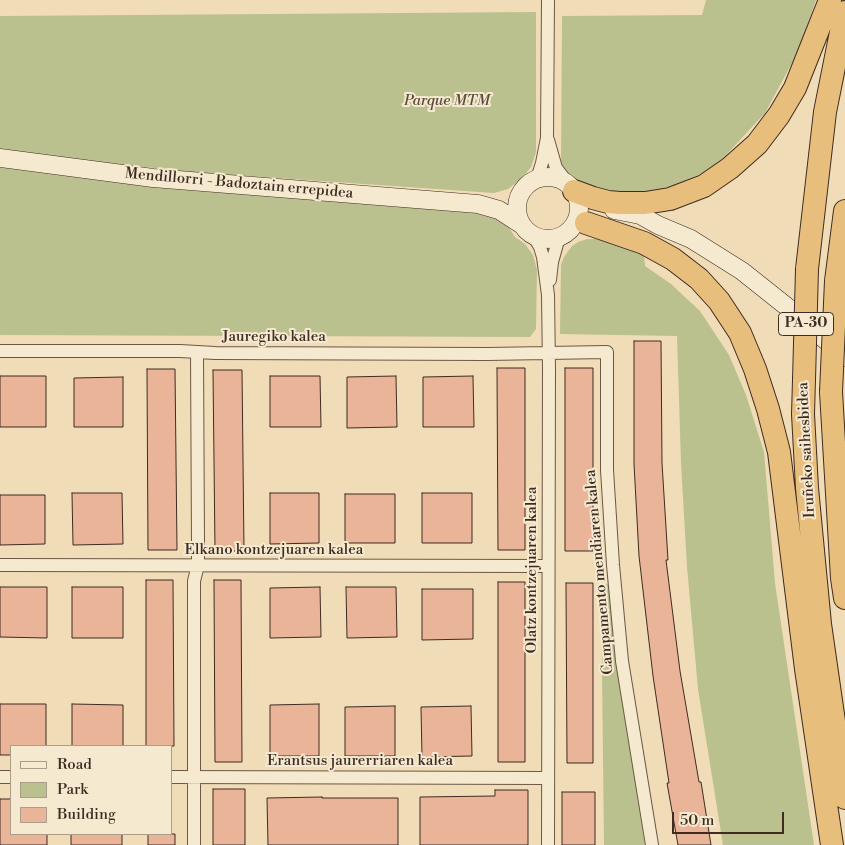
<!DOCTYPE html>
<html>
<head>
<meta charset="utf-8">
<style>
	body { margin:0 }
	#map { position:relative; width:845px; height:845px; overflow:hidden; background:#f0ddb7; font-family:"Libre Bodoni",serif }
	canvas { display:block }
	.legend { position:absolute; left:10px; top:745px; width:162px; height:90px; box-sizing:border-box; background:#f5e9d0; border:1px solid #ac9d8a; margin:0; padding:6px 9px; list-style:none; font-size:15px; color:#3f2b22 }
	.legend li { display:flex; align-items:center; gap:10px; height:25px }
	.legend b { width:25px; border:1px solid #ac9d8a }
	.scale { position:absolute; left:672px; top:812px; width:112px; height:22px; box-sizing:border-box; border:2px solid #3f2b22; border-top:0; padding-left:6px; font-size:15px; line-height:18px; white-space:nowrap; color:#3f2b22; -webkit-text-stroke:4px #f5e9d0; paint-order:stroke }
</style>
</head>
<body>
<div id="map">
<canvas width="845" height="845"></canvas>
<ul class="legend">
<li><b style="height:6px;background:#f5e9d0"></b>Road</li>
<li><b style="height:14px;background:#bac08e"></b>Park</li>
<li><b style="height:14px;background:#e9b497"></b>Building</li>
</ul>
<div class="scale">50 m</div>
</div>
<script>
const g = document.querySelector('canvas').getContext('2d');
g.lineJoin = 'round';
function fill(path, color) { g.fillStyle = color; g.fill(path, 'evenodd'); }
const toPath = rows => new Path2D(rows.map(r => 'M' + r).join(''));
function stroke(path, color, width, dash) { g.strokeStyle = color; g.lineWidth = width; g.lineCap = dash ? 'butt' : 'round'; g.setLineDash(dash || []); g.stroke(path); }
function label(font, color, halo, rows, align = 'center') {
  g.font = font + ' "Libre Bodoni",serif'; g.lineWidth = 4; g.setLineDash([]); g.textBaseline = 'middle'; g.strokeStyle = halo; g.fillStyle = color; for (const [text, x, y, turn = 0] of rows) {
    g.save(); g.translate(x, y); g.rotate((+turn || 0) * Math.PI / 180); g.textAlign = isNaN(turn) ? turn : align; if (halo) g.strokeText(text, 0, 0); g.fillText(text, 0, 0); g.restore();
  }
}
const green = toPath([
	[706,0,816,0,798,52,765,113,714,168,673,186,632,196,576,184,561,169,562,16,702,15],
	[536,12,536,152,531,167,522,178,508,189,494,193,190,172,64,158,0,149,0,16],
	[0,166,477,213,494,216,508,226,515,237,525,244,533,255,537,270,536,329,530,337,0,335],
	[587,239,595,239,612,242,644,255,645,266,671,284,700,311,729,355,746,395,764,452,775,583,814,845,723,845,698,689,687,567,681,463,677,336,560,334,561,265,564,257,572,246,578,242],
	[609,584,621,689,645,845,604,845,601,585]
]);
const building = toPath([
	[634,341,661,341,662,463,668,560,666,560,680,671,699,782,701,782,711,845,678,845,667,783,669,783,653,676,639,556,634,464,634,341],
	[497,368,525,368,525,550,498,550,497,368],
	[565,368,593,368,593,551,565,551,565,368],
	[147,369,175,369,177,550,148,550,147,369],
	[213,370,242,370,244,551,215,551,213,370],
	[0,376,46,376,46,427,0,427,0,376],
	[270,376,320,376,321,427,270,427,270,376],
	[396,376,397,427,347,428,347,377,396,376],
	[473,376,474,427,423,427,423,377,473,376],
	[123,377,123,427,74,427,74,378,123,377],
	[72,493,122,493,123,544,73,545,72,493],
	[270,493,319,493,319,543,270,544,270,493],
	[422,493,472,493,472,543,422,543,422,493],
	[345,494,395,494,395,543,345,543,345,494],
	[0,495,45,495,45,544,0,545,0,495],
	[146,580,173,580,174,746,146,746,146,580],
	[214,580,241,580,242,762,215,762,214,580],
	[498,582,525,582,525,762,498,762,498,582],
	[566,583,593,583,593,763,567,763,566,583],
	[0,587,47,587,47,638,0,637,0,587],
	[72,587,123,587,123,638,72,638,72,587],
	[320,587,321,637,270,638,270,588,320,587],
	[346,587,396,587,397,637,347,638,346,587],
	[422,589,473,589,473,639,422,640,422,589],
	[0,704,46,704,46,746,11,746,11,755,0,755,0,704],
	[72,704,123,705,123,746,72,746,72,704],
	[319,704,319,756,270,756,270,705,319,704],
	[395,706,395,756,345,756,345,707,395,706],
	[471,706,472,756,422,757,421,707,471,706],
	[213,789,245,789,245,845,213,845,213,789],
	[495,790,528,790,528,845,420,845,420,797,495,796,495,790],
	[562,792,595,792,595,845,562,845,562,792],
	[322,797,322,798,398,798,398,845,268,845,267,798,322,797],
	[0,799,11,799,11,834,47,834,47,845,0,845,0,799],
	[71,834,122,834,122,845,71,845,71,834],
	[148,834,175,834,175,845,148,845,148,834]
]);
const street = toPath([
	[548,140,556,168,569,185],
	[537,179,542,163,547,138,548,0],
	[533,235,540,247,543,257,548,295,549,368,548,845],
	[550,280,552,262,559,237],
	[0,351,180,351,215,353,487,354,607,352,607,470,613,565,622,661,652,845],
	[0,565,548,566],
	[0,777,11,777],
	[171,777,548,778],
	[194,845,194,581,198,565,198,545,197,352]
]);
const secondary = toPath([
	[0,158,153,178,478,204,499,210,522,225],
	'517 208a31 31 0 1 1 62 0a31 31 0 1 1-62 0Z',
	[614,210,640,215,658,225,691,239,742,271,791,310,845,357]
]);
const highway = toPath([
	[574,191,593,198,608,202,620,203,645,203,670,199,704,186,730,168,757,144,779,115,795,88,830,0],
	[586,223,644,243,673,259,699,279,719,301,740,333,755,369,768,409,779,452,806,669,832,845],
	[807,269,825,112,845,12],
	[836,281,845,211],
	[804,380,803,414,807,488,820,624,845,798],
	[831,392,842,578,845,598]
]);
const highwayBridge = toPath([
	[804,380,807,269],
	[831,392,836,281]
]);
const shields = [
	[806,324,55]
];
const shieldNames = [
	["PA-30",806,324]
];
const parkNames = [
	["Parque MTM",447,101]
];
const streetNames = [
	["Mendillorri - Badoztain errepidea",239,184,5],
	["Jauregiko kalea",274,337],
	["Iruñeko saihesbidea",807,450,-93],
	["Elkano kontzejuaren kalea",274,550],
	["Olatz kontzejuaren kalea",532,570,-90],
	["Campamento mendiaren kalea",600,572,-95],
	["Erantsus jaurerriaren kalea",360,761]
];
fill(green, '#bac08e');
fill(building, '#e9b497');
stroke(building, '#3f2b22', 1);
stroke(street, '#6b5847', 14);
stroke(secondary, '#3f2b22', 19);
stroke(highway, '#3f2b22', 24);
stroke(street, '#f5e9d0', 12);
stroke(secondary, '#f5e9d0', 18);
stroke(highway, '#e8be7c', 22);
stroke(highwayBridge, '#3f2b22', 24, []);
stroke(highwayBridge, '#e8be7c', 22);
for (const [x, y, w] of shields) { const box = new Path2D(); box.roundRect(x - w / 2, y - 11.5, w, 23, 4); g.fillStyle = '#f5e9d0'; g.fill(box); stroke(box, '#3f2b22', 1); }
label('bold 14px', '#3f2b22', null, shieldNames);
label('italic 15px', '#584938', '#f5e9d0', parkNames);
label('15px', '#3f2b22', '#f5e9d0', streetNames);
</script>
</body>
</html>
